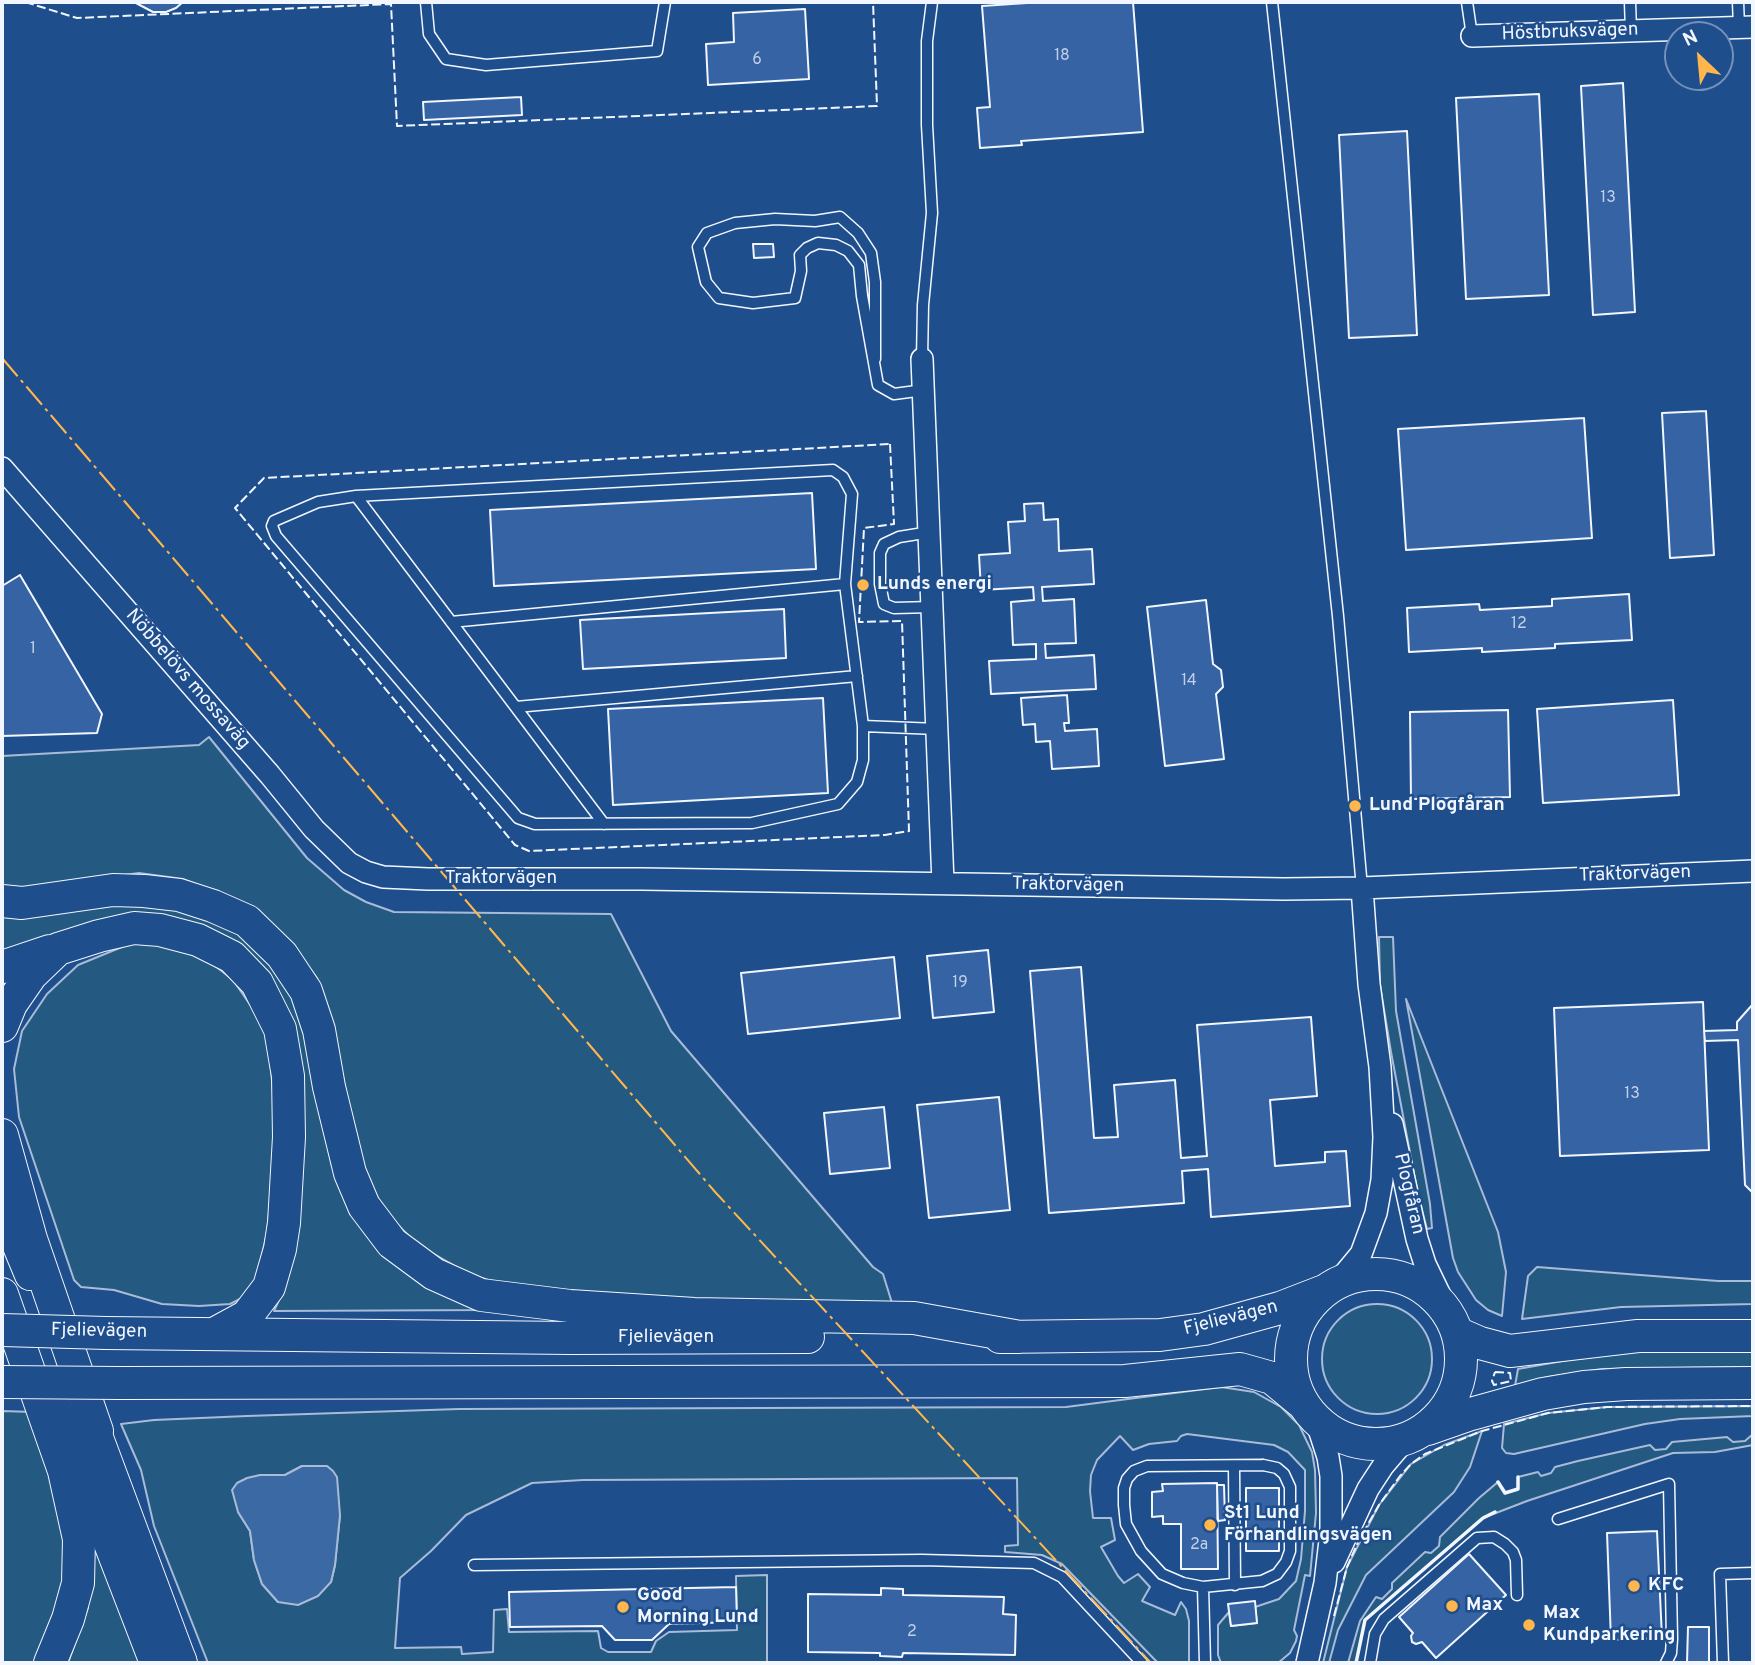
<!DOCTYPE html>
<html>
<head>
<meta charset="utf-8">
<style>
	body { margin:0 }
	#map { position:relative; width:1755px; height:1665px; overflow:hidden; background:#1f4e8c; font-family:Overpass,sans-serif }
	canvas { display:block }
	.frame { position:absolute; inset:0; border:4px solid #f2f6ff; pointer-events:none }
	.north { position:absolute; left:1664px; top:21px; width:70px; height:70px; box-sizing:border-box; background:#1f4e8c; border:2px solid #7391ba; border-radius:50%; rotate:334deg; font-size:19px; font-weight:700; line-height:28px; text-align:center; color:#f2f6ff }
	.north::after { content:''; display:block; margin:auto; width:24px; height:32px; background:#ffb74d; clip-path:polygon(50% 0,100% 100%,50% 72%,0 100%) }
</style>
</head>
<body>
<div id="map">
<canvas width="1755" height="1665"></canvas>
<div class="frame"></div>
<div class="north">N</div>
</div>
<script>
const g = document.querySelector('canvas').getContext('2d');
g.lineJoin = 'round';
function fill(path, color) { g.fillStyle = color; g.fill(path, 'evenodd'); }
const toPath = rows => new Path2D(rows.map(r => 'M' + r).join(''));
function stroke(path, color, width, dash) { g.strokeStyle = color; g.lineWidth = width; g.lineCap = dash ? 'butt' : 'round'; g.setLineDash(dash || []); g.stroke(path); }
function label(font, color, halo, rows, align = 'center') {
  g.font = font + ' Overpass,sans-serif'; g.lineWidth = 5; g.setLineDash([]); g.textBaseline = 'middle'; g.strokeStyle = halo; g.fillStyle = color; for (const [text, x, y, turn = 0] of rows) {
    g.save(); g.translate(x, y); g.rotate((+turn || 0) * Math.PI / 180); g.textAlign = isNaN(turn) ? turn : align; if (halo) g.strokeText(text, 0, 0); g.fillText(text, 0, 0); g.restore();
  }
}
const green = toPath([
	[209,737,307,858,344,890,366,902,394,912,611,914,671,1031,873,1267,883,1274,892,1303,625,1300,536,1293,471,1275,418,1245,385,1212,372,1187,359,1155,334,1034,317,978,286,937,236,900,183,879,139,873,29,888,2,889,2,756,199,745,209,737],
	[148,903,188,912,232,929,258,950,286,984,300,1012,332,1166,487,1310,274,1311,284,1289,297,1072,213,934,2,952,2,912,109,904,148,903],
	[1379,937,1393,937,1396,1011,1430,1204,1432,1228,1427,1229,1418,1195,1391,1052,1380,985,1379,937],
	[139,940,200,954,233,980,260,1019,268,1038,275,1113,275,1153,267,1232,257,1278,244,1297,230,1304,199,1306,162,1304,114,1290,81,1287,74,1280,19,1117,14,1069,22,1031,47,994,78,965,139,940],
	[1406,999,1498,1232,1506,1272,1502,1316,1488,1310,1476,1300,1458,1272,1453,1258,1406,999],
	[1537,1267,1718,1281,1753,1281,1753,1304,1621,1307,1522,1319,1528,1276,1537,1267],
	'1322 1359a55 55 0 1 1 110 0a55 55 0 1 1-110 0Z',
	[1634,1352,1753,1352,1753,1367,1602,1369,1548,1377,1515,1386,1518,1369,1568,1360,1634,1352],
	[1221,1387,1254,1392,1281,1407,1299,1425,1312,1452,1315,1470,1316,1513,1310,1576,1305,1575,1294,1630,1297,1636,1296,1641,1290,1653,1278,1663,1221,1663,1218,1655,1218,1625,1229,1612,1231,1626,1257,1623,1255,1607,1279,1599,1296,1581,1301,1559,1305,1511,1305,1470,1288,1452,1274,1445,1187,1434,1181,1436,1177,1441,1149,1444,1133,1450,1120,1436,1097,1460,1091,1475,1090,1491,1093,1518,1111,1518,1115,1540,1101,1547,1118,1576,1124,1583,1138,1574,1150,1587,1142,1601,1175,1615,1181,1602,1186,1609,1189,1621,1189,1663,1158,1663,1062,1564,1042,1555,1005,1552,1005,1546,1018,1545,1017,1478,583,1480,532,1483,466,1515,431,1551,400,1578,395,1648,461,1647,462,1654,493,1652,494,1610,507,1609,509,1632,598,1631,601,1648,608,1652,651,1652,656,1641,669,1632,737,1630,736,1576,767,1575,767,1663,208,1663,154,1526,141,1470,121,1424,154,1420,247,1416,459,1409,1066,1407,1221,1387],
	[302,1466,340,1515,335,1565,331,1582,278,1602,262,1584,254,1560,250,1531,238,1512,260,1475,285,1475,302,1466],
	[1753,1406,1753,1416,1680,1419,1645,1424,1514,1454,1506,1453,1502,1448,1504,1424,1548,1413,1607,1407,1753,1406],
	[2,1411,33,1412,42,1437,64,1540,65,1582,35,1663,2,1663,2,1411],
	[1482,1431,1470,1467,1454,1492,1366,1575,1338,1630,1329,1663,1323,1663,1347,1567,1379,1505,1411,1464,1444,1445,1482,1431],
	[1753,1434,1753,1445,1715,1452,1673,1453,1527,1501,1483,1518,1365,1620,1356,1663,1348,1663,1360,1621,1376,1597,1382,1599,1392,1589,1392,1583,1409,1567,1425,1552,1431,1553,1439,1546,1440,1537,1479,1498,1498,1482,1506,1493,1518,1489,1518,1477,1538,1472,1541,1476,1551,1473,1555,1467,1578,1461,1650,1445,1655,1450,1666,1449,1672,1442,1727,1437,1733,1442,1745,1441,1753,1434],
	[88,1535,94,1546,142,1663,68,1663,88,1608,88,1535]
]);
const water = toPath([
	[302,1466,327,1466,333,1471,337,1477,340,1515,335,1565,331,1582,318,1596,298,1605,278,1602,262,1584,254,1560,250,1531,238,1512,232,1490,237,1483,247,1478,260,1475,285,1475,302,1466]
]);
const building = toPath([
	[134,2,183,2,176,8,166,12,153,12,134,2],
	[1042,2,1133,2,1143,132,1021,141,1022,145,980,148,977,108,990,107,982,6,1042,2],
	[805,9,809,79,708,85,706,44,734,42,733,13,805,9],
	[1623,83,1635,312,1593,315,1581,86,1623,83],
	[1539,94,1549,295,1466,299,1456,98,1539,94],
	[521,97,522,115,424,120,423,102,521,97],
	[1407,131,1417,335,1349,338,1339,135,1407,131],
	[753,244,773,244,774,257,754,258,753,244],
	[1706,411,1714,555,1670,558,1662,413,1706,411],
	[1584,418,1592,538,1406,550,1398,429,1584,418],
	[812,493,816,569,494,586,490,510,812,493],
	[1043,503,1044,520,1058,519,1059,551,1092,549,1094,584,1042,587,1043,601,1074,599,1076,643,1045,644,1046,658,1094,655,1096,689,991,694,989,661,1036,659,1036,644,1013,645,1011,602,1034,600,1033,587,981,590,979,555,1010,553,1008,522,1025,521,1024,504,1043,503],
	[20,575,102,714,97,733,2,736,2,586,20,575],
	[1629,594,1632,640,1555,644,1555,648,1482,652,1482,648,1409,652,1407,608,1479,604,1480,610,1552,606,1552,599,1629,594],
	[1206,600,1213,664,1221,670,1223,687,1216,694,1224,759,1165,766,1147,607,1206,600],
	[784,609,786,658,583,669,580,620,784,609],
	[1067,695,1069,723,1064,723,1065,731,1097,729,1099,766,1052,769,1050,741,1036,742,1035,724,1023,725,1021,698,1067,695],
	[823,698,828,793,613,805,608,709,823,698],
	[1673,700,1679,795,1543,803,1537,709,1673,700],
	[1508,710,1510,797,1411,799,1410,712,1508,710],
	[988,950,994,1012,933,1018,927,956,988,950],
	[894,957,900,1018,748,1034,741,973,894,957],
	[1081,967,1094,1138,1118,1137,1114,1085,1175,1080,1181,1158,1207,1156,1197,1025,1311,1017,1317,1096,1270,1100,1275,1166,1325,1162,1325,1152,1346,1151,1350,1206,1211,1217,1208,1169,1182,1171,1184,1203,1049,1213,1030,971,1081,967],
	[1703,1002,1709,1150,1560,1156,1554,1008,1703,1002],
	[1753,1004,1753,1193,1745,1185,1738,1040,1705,1041,1704,1031,1737,1030,1737,1022,1753,1004],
	[999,1097,1010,1210,929,1218,917,1105,999,1097],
	[884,1107,890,1168,830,1174,824,1113,884,1107],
	[1217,1483,1218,1569,1181,1569,1181,1524,1163,1524,1163,1516,1152,1517,1152,1492,1163,1491,1162,1484,1217,1483],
	[1217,1485,1224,1485,1225,1520,1218,1521,1217,1485],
	[1246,1488,1279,1488,1279,1551,1246,1551,1246,1488],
	[1657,1531,1662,1638,1611,1640,1607,1533,1657,1531],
	[1469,1554,1506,1595,1436,1658,1422,1642,1416,1644,1412,1642,1411,1636,1413,1633,1399,1617,1469,1554],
	[736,1587,737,1622,669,1624,652,1640,615,1640,602,1626,510,1627,509,1592,736,1587],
	[881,1588,903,1589,903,1595,1004,1597,1003,1614,1016,1615,1015,1655,903,1653,902,1657,880,1656,880,1653,808,1652,808,1594,881,1595,881,1588],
	[1255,1601,1257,1623,1231,1626,1228,1604,1255,1601],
	[1688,1627,1709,1627,1709,1663,1687,1663,1688,1627]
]);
const lane = toPath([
	[426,2,429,34,446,59,486,65,657,51,665,2],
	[1272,2,1338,616,1362,888],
	[1467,2,1472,36],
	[1630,2,1631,31],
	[1738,2,1739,27],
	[875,359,875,282,871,253,858,233,840,217,815,221,775,219,735,223,707,233,698,247,706,282,719,298,753,303,795,298,801,271,800,255,807,248,818,243,836,245,848,251,859,265,862,296,878,385,894,394,924,390],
	[922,359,923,305,932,213,927,125,927,41,932,2],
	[356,496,604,824],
	[930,532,899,537,884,544,880,553,880,584,884,604,894,608,932,607],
	[451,622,845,584],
	[516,707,857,676],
	[863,726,845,584,852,494,843,477,833,470,356,496,318,502,274,521,272,526,276,536,518,818,535,824,752,823,838,804,857,782,863,760,863,726,937,729],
	[1263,1465,1277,1468,1284,1474,1290,1487,1290,1551,1286,1562,1277,1574,1262,1581,1203,1587,1183,1583,1162,1574,1141,1551,1126,1524,1124,1505,1124,1488,1127,1479,1134,1471,1147,1466,1263,1465],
	[1234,1466,1235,1585],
	[1558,1519,1669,1484,1672,1639,1671,1653,1666,1663],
	[474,1565,922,1560,1034,1563,1062,1577,1142,1663],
	[1203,1587,1205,1663],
	[1370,1663,1375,1634,1384,1619,1477,1538,1494,1537,1505,1544,1513,1552,1516,1560,1517,1595],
	[1723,1663,1720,1574,1753,1573]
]);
const street = toPath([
	[1472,36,1753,27],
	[922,359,943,883],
	[2,468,270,775,314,829,349,863,366,872,383,877,428,879,642,879,1284,889,1362,888,1753,871],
	[1392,1124,1417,1239,1425,1264,1450,1316],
	[1337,1283,1361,1254,1376,1213,1382,1180,1384,1137,1380,1067,1369,984,1362,888],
	[1334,1562,1368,1489,1383,1466,1406,1439],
	[1307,1663,1325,1583,1331,1532,1331,1476,1328,1457,1316,1420]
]);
const secondary = toPath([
	[2,1208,30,1275],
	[52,1396,155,1663],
	[87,1408,182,1663]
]);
const primary = toPath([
	[2,901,22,903,113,890,144,891,179,895,213,906,247,921,282,955,306,991,319,1030,329,1087,350,1173,364,1206,392,1243,434,1274,481,1295,570,1306,694,1314,914,1318,1020,1337],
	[2,967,50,951],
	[2,1026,11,1004,31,975,58,949,99,936,134,928,160,930,198,940,232,957,257,983,280,1029,288,1076,289,1137,284,1223,280,1249,269,1287,247,1316,214,1334],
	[2,1135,31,1239,97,1431],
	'1291 1359a85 85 0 1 1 170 0a85 85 0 1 1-170 0Z',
	[2,1294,64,1471,79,1539,78,1583,68,1619,50,1663],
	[106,1333,571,1338,808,1337],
	[1457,1333,1480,1343,1510,1351,1638,1336,1753,1336],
	[1000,1337,1160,1335,1204,1329,1280,1308,1324,1291],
	[119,1383,1125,1381,1240,1369,1272,1378,1301,1402],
	[1428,1429,1471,1414,1543,1394,1584,1387,1626,1384,1753,1383],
	[179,1663,180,1660]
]);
const primaryBridge = toPath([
	[2,1330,106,1333],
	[2,1382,119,1383]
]);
const fence = toPath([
	[25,2,77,18,391,4,397,126,877,106,873,2],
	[890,444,894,524,864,528,859,622,902,621,909,831,885,835,529,851,515,845,235,508,264,478,890,444],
	[1495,1372,1510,1373,1511,1381,1494,1385,1492,1381,1495,1372],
	[1334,1616,1347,1567,1359,1540,1379,1505,1400,1476,1411,1464,1425,1454,1482,1431,1548,1413,1607,1407,1753,1406]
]);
const wall = toPath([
	[1498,1482,1505,1493,1518,1489,1518,1477],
	[1356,1663,1365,1620,1483,1518,1495,1512]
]);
const power = toPath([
	[2,358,716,1193,1151,1663]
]);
const markers = [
	[863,585,7,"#ffb74d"],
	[1355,806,7,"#ffb74d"],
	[1210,1525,7,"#ffb74d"],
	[1634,1586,7,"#ffb74d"],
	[1452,1606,7,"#ffb74d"],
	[623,1607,7,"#ffb74d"],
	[1529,1625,7,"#ffb74d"]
];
const numberNames = [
	["18",1062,57],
	["6",757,61],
	["13",1608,199],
	["12",1519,625],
	["1",33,650],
	["14",1189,682],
	["19",960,984],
	["13",1632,1095],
	["2a",1199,1546],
	["2",912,1633]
];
const streetNames = [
	["Höstbruksvägen",1570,33,-2],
	["Nöbbelövs mossaväg",187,680,49],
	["Traktorvägen",1635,875,-2],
	["Traktorvägen",501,879],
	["Traktorvägen",1068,886,1],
	["Plogfåran",1408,1194,77],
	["Fjelievägen",1231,1319,-14],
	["Fjelievägen",99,1332,1],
	["Fjelievägen",666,1338]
];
const poiNames = [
	["Lunds energi",877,585],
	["Lund Plogfåran",1369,806],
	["St1 Lund",1224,1514],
	["Förhandlingsvägen",1224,1536],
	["KFC",1648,1586],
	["Good",637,1596],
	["Morning Lund",637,1618],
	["Max",1466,1606],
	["Max",1543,1614],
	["Kundparkering",1543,1636]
];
fill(green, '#245a82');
stroke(green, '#a8bbd7', 2);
fill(water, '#3b69a3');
stroke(water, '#a8bbd7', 2);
fill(building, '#3563a3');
stroke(building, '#f2f6ff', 2);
stroke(lane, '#f2f6ff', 13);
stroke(street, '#f2f6ff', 24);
stroke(secondary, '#f2f6ff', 32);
stroke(primary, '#f2f6ff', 34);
stroke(lane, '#1f4e8c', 10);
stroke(street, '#1f4e8c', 21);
stroke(secondary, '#1f4e8c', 30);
stroke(primary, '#1f4e8c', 32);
stroke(primaryBridge, '#f2f6ff', 34, []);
stroke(primaryBridge, '#1f4e8c', 32);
stroke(fence, '#f2f6ff', 2, [9, 3.5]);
stroke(wall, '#f2f6ff', 3.5);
stroke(power, '#ffb74d', 2, [24, 5, 3.5, 5]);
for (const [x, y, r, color] of markers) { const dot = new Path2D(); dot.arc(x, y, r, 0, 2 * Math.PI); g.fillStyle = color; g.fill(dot); stroke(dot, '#1f4e8c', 2.5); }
label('16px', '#c3d1e8', null, numberNames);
label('19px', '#f2f6ff', '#1f4e8c', streetNames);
label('bold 19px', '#f2f6ff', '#1f4e8c', poiNames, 'left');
</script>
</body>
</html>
